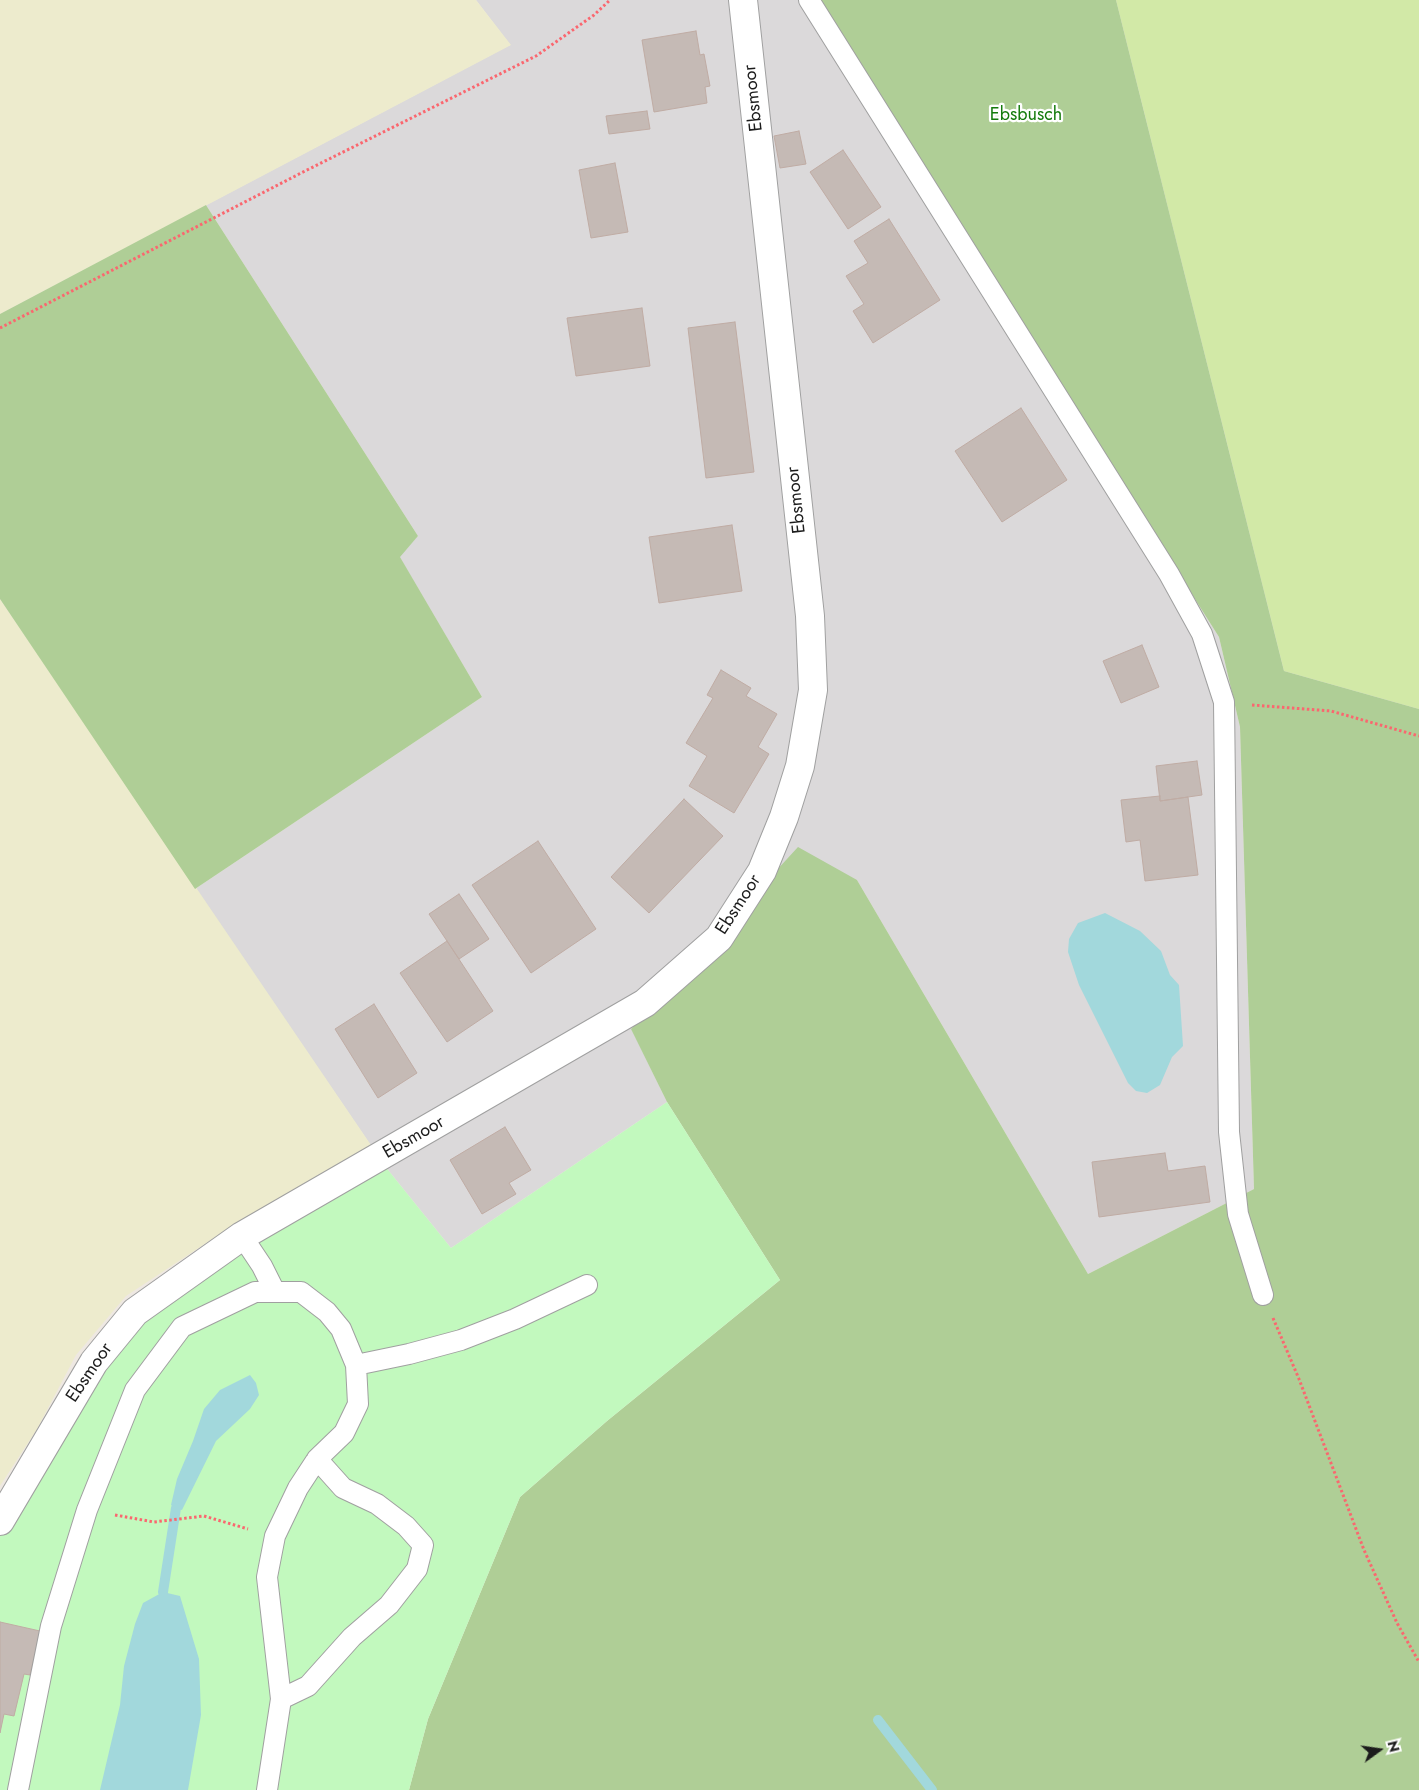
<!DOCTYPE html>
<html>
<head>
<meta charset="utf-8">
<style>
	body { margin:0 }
	#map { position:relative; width:1419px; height:1790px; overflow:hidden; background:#eee8e2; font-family:Jost,sans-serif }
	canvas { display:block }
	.north { position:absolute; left:1354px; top:1725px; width:50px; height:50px; -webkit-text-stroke:4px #fff; paint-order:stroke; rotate:76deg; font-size:14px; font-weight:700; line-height:20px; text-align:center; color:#1c1c1c }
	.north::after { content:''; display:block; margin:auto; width:18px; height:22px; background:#1c1c1c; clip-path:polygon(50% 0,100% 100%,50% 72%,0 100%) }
</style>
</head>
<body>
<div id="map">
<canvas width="1419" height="1790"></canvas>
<div class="north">N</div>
</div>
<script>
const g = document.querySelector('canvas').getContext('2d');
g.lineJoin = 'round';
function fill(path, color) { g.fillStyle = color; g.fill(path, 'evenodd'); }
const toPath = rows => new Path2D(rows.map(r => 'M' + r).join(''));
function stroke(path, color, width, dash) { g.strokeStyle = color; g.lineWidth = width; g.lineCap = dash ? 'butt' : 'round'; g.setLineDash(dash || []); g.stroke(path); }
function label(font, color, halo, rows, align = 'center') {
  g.font = font + ' Jost,sans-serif'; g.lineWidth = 4.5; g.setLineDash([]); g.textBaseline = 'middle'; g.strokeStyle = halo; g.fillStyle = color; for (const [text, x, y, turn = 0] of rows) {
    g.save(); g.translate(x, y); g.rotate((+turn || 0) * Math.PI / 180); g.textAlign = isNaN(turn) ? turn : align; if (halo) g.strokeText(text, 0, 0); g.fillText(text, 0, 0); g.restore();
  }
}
const residential = toPath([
	[476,0,815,0,1219,637,1240,727,1254,1189,1088,1274,857,880,631,1028,667,1102,451,1248,384,1165,195,889,482,697,399,556,418,536,206,205,510,45]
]);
const farmland = toPath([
	[0,0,476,0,511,45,0,314],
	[0,599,373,1148,238,1222,126,1296,76,1355,37,1429,0,1486]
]);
const grass = toPath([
	[1116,0,1419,0,1419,709,1284,671]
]);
const forest = toPath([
	[815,0,1116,0,1284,671,1419,709,1419,1790,409,1790,428,1719,520,1497,607,1421,780,1280,667,1102,631,1029,798,847,857,880,1088,1274,1254,1189,1240,727,1219,637],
	[206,205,418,536,400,557,482,697,195,889,0,599,0,314]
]);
const park = toPath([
	[667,1102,780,1280,607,1421,520,1497,428,1719,409,1790,0,1790,0,1535,131,1309,384,1165,451,1248]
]);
const water = toPath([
	[1105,913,1140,931,1161,951,1170,975,1179,985,1183,1046,1172,1057,1160,1085,1147,1093,1136,1091,1128,1083,1079,985,1068,952,1069,939,1078,923],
	[250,1375,256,1383,259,1395,250,1409,216,1441,182,1510,176,1508,171,1505,177,1479,193,1441,204,1409,220,1390],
	[163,1592,180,1596,199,1659,201,1715,188,1790,100,1790,120,1705,124,1666,135,1624,143,1603]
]);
const stream = toPath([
	[163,1592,176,1508],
	[878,1720,932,1790]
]);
const building = toPath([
	[696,31,700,55,704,54,710,86,705,87,707,103,654,112,642,40,696,31],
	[647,111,650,129,609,134,606,116,647,111],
	[799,131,806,164,780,168,774,136,799,131],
	[843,150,881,207,848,229,810,172,843,150],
	[615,163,628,232,591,238,579,170,615,163],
	[889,219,940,300,873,343,853,311,864,304,846,276,868,263,854,241,889,219],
	[642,308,650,366,576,376,567,318,642,308],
	[735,322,754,472,706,478,688,328,735,322],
	[1021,408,1067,480,1002,522,955,451,1021,408],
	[732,525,742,591,659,603,649,537,732,525],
	[1142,645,1159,687,1121,703,1103,661,1142,645],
	[721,670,751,688,746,696,777,714,758,747,769,754,734,813,689,786,707,756,686,743,713,698,707,695,721,670],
	[1197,761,1202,795,1160,801,1156,766,1197,761],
	[1160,796,1160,801,1188,797,1198,875,1145,881,1140,840,1126,842,1121,800,1160,796],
	[684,799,723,836,649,913,611,877,684,799],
	[538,841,596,929,531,973,472,885,538,841],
	[459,894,489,939,459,959,429,914,459,894],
	[447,941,493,1011,447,1042,400,973,447,941],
	[374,1004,417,1073,378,1098,335,1029,374,1004],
	[505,1127,531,1170,509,1183,516,1194,482,1214,450,1160,505,1127],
	[1165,1153,1168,1171,1205,1166,1210,1202,1099,1217,1092,1162,1165,1153],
	[0,1622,40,1631,30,1675,24,1674,14,1716,4,1714,0,1733,0,1622]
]);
const path = toPath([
	[0,328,305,171,536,56,594,15,610,0],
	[1252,705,1331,711,1419,736],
	[1273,1318,1299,1379,1364,1550,1397,1623,1419,1662],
	[115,1515,154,1522,204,1516,248,1529]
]);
const lane = toPath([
	[809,0,1169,574,1202,634,1224,702,1229,1132,1238,1214,1263,1295],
	[242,1236,262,1266,275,1292],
	[356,1365,409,1354,461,1340,515,1319,587,1285],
	[281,1699,308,1686,352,1637,389,1605,417,1569,423,1545,406,1526,377,1504,343,1488,317,1459],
	[18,1790,51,1626,87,1510,135,1390,182,1327,255,1292,301,1292,327,1312,341,1329,356,1365,358,1404,344,1433,317,1459,298,1488,275,1536,267,1577,281,1699,267,1790]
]);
const street = toPath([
	[0,1521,94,1362,135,1312,242,1236,645,1003,719,938,762,871,784,817,800,766,813,690,810,616,743,0]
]);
const streetNames = [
	["Ebsmoor",754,98,-96],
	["Ebsmoor",797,500,-96],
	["Ebsmoor",739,905,-57],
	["Ebsmoor",414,1138,-30],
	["Ebsmoor",90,1373,-56]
];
const parkNames = [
	["Ebsbusch",1026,116]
];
fill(residential, '#dbd9da');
fill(farmland, '#edebcd');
fill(grass, '#d2e9a7');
fill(forest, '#afce96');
fill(park, '#c2f9be');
fill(water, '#a2d8dc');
stroke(stream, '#a2d8dc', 10);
fill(building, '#c5bab5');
stroke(building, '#c0aca4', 1);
stroke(lane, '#a0a0a0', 22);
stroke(street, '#a0a0a0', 30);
stroke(path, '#fa676f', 3, [2.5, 2.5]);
stroke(lane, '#fff', 20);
stroke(street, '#fff', 28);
label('18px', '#1c1c1c', '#fff', streetNames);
label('18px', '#137a0b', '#fff', parkNames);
</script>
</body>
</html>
